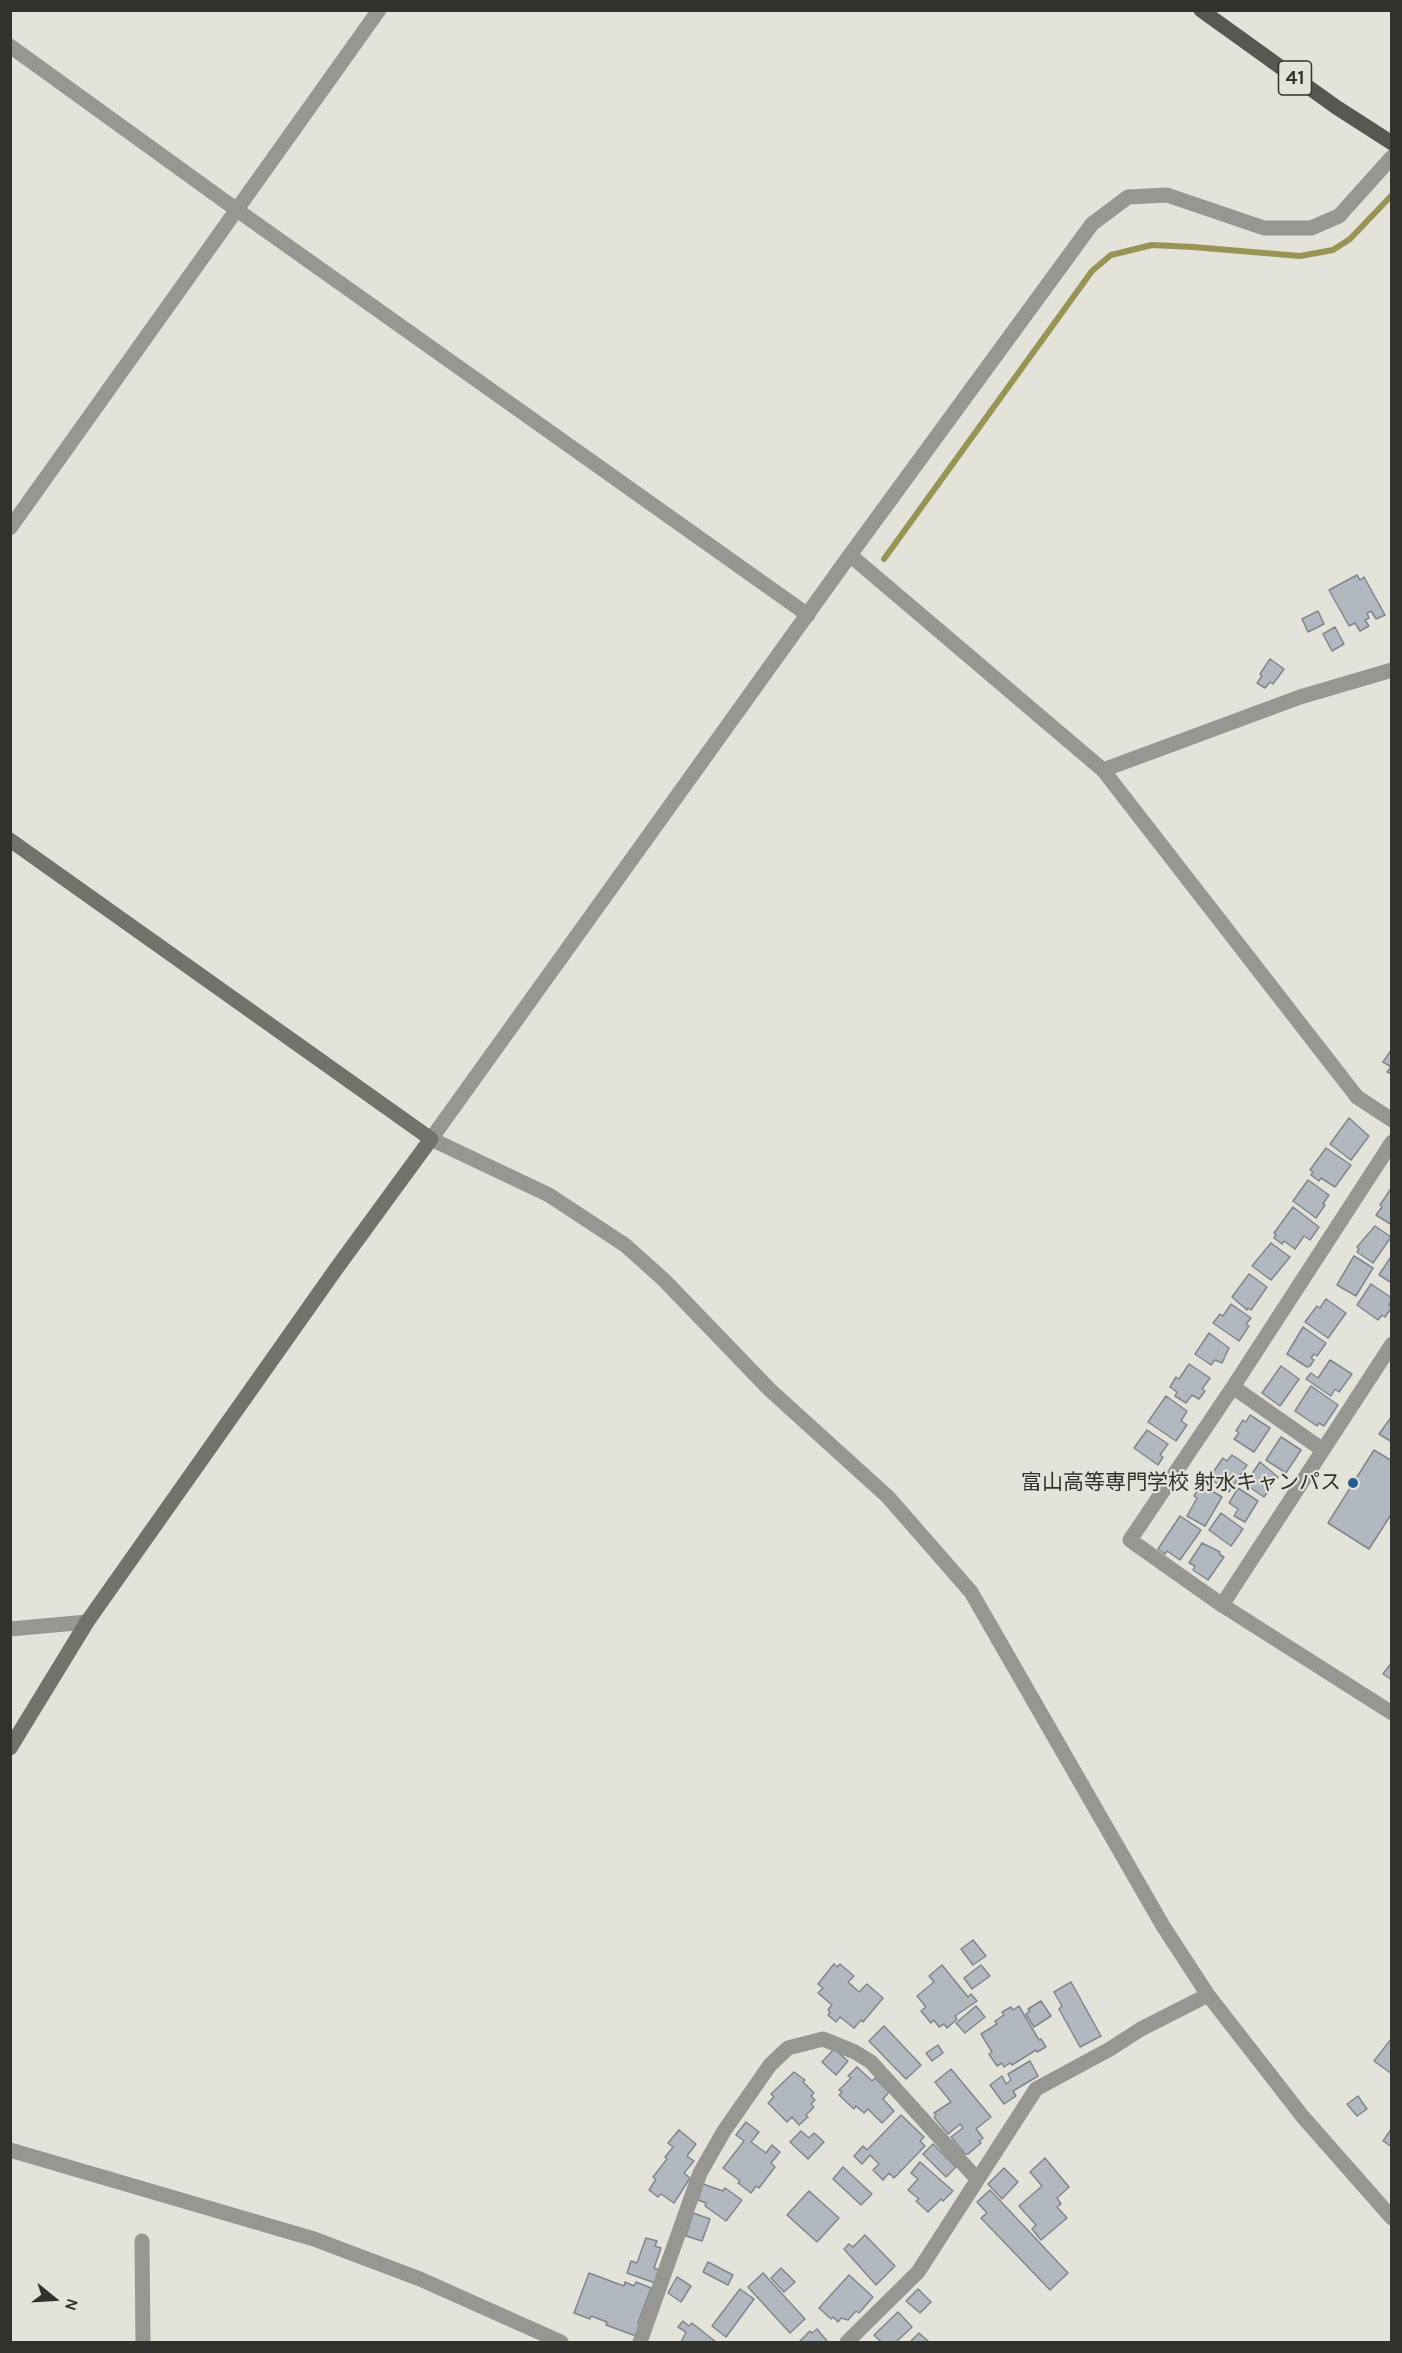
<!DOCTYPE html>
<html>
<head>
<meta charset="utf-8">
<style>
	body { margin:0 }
	#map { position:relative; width:1402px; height:2353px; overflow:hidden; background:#e3e3da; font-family:Karla,sans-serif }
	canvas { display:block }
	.frame { position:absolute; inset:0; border:12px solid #31312e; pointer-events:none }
	.north { position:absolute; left:24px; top:2269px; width:60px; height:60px; -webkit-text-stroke:4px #e3e3da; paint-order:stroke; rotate:108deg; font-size:16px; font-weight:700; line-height:24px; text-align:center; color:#31312e }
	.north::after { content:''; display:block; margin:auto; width:21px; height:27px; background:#31312e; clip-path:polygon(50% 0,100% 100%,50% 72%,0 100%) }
</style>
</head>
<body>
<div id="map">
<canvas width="1402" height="2353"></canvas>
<div class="frame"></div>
<div class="north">N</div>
</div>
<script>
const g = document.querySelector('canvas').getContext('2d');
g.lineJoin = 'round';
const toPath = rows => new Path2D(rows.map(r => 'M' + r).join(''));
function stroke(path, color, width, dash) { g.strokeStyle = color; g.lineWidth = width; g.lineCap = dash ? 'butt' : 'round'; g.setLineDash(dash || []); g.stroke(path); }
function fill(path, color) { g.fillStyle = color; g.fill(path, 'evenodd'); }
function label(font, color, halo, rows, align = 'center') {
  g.font = font + ' Karla,"Noto Sans JP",sans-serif'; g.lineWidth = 4.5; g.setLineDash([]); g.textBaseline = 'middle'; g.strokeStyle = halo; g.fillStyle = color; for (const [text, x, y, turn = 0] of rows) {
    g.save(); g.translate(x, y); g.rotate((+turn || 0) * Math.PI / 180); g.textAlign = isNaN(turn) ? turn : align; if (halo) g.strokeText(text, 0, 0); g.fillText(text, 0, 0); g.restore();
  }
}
const stream = toPath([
	[884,559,1092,271,1111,255,1152,245,1193,247,1300,256,1333,250,1350,239,1392,195]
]);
const building = toPath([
	[1357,575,1360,580,1364,577,1385,615,1376,619,1371,611,1367,613,1369,618,1365,620,1369,626,1360,631,1355,623,1349,626,1329,590,1357,575],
	[1318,611,1324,624,1308,632,1302,619,1318,611],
	[1335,627,1344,644,1332,651,1323,634,1335,627],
	[1270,659,1284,669,1273,684,1270,682,1265,688,1257,683,1262,676,1260,674,1270,659],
	[1392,1049,1392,1074,1387,1072,1391,1067,1383,1062,1392,1049],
	[1349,1118,1369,1136,1351,1160,1330,1144,1349,1118],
	[1326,1148,1351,1165,1335,1187,1321,1178,1319,1181,1311,1175,1313,1172,1310,1170,1326,1148],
	[1308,1180,1329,1195,1323,1204,1325,1205,1316,1218,1293,1201,1308,1180],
	[1392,1187,1392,1225,1376,1215,1382,1207,1380,1205,1392,1187],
	[1293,1207,1319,1227,1310,1240,1304,1236,1295,1249,1284,1241,1282,1244,1274,1238,1276,1235,1274,1233,1293,1207],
	[1375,1226,1391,1237,1373,1263,1357,1252,1359,1249,1357,1247,1375,1226],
	[1271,1243,1290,1257,1271,1280,1252,1266,1271,1243],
	[1392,1255,1392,1283,1379,1275,1392,1255],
	[1354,1256,1373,1268,1356,1296,1337,1285,1354,1256],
	[1249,1274,1267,1287,1251,1310,1248,1308,1247,1310,1232,1297,1249,1274],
	[1371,1284,1392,1298,1389,1305,1392,1307,1385,1317,1382,1315,1378,1320,1357,1305,1371,1284],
	[1326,1299,1346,1313,1328,1338,1305,1322,1317,1306,1320,1308,1326,1299],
	[1231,1304,1251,1318,1246,1324,1249,1326,1239,1341,1213,1323,1220,1314,1223,1316,1231,1304],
	[1303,1327,1326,1343,1317,1356,1314,1354,1311,1358,1314,1360,1310,1366,1307,1367,1287,1354,1303,1327],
	[1209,1333,1229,1348,1222,1363,1215,1360,1211,1365,1195,1354,1209,1333],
	[1330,1360,1352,1374,1339,1392,1335,1389,1331,1396,1306,1379,1311,1373,1318,1378,1330,1360],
	[1189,1364,1210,1378,1202,1389,1205,1391,1199,1399,1192,1395,1186,1403,1175,1396,1177,1392,1170,1387,1176,1377,1179,1379,1189,1364],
	[1281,1366,1299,1379,1280,1406,1262,1393,1281,1366],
	[1311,1386,1338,1405,1324,1426,1319,1423,1317,1426,1295,1411,1311,1386],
	[1166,1396,1187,1411,1181,1421,1187,1425,1176,1441,1148,1422,1166,1396],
	[1250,1415,1270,1428,1254,1452,1234,1439,1239,1433,1236,1431,1243,1420,1246,1422,1250,1415],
	[1392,1416,1392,1442,1379,1434,1392,1416],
	[1147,1430,1168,1444,1160,1455,1163,1457,1158,1465,1134,1448,1147,1430],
	[1281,1437,1301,1450,1286,1473,1266,1460,1281,1437],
	[1374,1450,1392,1461,1392,1513,1369,1549,1328,1523,1374,1450],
	[1232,1455,1247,1465,1229,1492,1209,1478,1223,1458,1227,1461,1232,1455],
	[1260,1462,1278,1477,1264,1497,1245,1484,1260,1462],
	[1201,1484,1222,1497,1205,1526,1187,1516,1197,1498,1194,1496,1201,1484],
	[1238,1488,1258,1501,1245,1522,1234,1516,1238,1509,1229,1503,1238,1488],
	[1221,1513,1243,1529,1231,1546,1209,1530,1221,1513],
	[1180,1516,1201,1530,1180,1560,1167,1551,1165,1554,1158,1549,1180,1516],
	[1202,1543,1220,1552,1219,1554,1224,1557,1208,1580,1193,1570,1195,1566,1189,1563,1202,1543],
	[1392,1662,1392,1680,1383,1674,1392,1662],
	[973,1940,986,1956,973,1965,961,1949,973,1940],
	[834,1964,837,1967,840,1964,854,1976,848,1982,859,1992,867,1984,883,1998,863,2022,861,2020,854,2028,840,2017,836,2022,828,2015,830,2012,828,2010,832,2005,818,1993,823,1988,818,1984,834,1964],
	[942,1965,968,1997,971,1994,977,2001,955,2016,957,2019,947,2028,944,2024,939,2027,934,2020,931,2023,921,2011,926,2007,917,1996,934,1982,929,1976,942,1965],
	[981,1965,990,1976,972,1989,964,1978,981,1965],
	[1071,1982,1101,2036,1080,2047,1059,2009,1062,2006,1054,1992,1071,1982],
	[1041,2001,1051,2016,1034,2027,1026,2014,1030,2011,1028,2009,1041,2001],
	[976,2006,985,2017,965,2033,956,2023,976,2006],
	[1019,2006,1039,2040,1041,2039,1046,2047,1037,2052,1036,2050,1012,2065,1010,2063,1004,2067,1002,2063,997,2066,989,2054,992,2052,981,2034,997,2024,995,2021,1004,2015,1002,2012,1011,2007,1013,2010,1019,2006],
	[884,2026,921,2065,906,2079,869,2041,884,2026],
	[1392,2038,1392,2074,1374,2061,1392,2038],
	[938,2045,943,2053,932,2061,926,2053,938,2045],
	[834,2049,848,2061,836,2075,822,2062,834,2049],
	[1030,2061,1038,2076,1013,2091,1016,2096,1004,2104,990,2085,1002,2076,1006,2084,1011,2080,1008,2074,1030,2061],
	[857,2067,872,2081,875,2078,889,2092,883,2099,894,2111,882,2123,868,2109,864,2113,856,2106,854,2109,839,2095,842,2092,839,2090,851,2078,848,2076,857,2067],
	[951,2069,991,2117,976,2129,983,2138,979,2141,981,2143,968,2154,965,2154,951,2137,963,2128,960,2124,948,2134,934,2117,936,2115,934,2113,951,2102,935,2082,951,2069],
	[794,2072,805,2080,803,2082,814,2093,811,2096,815,2100,811,2104,814,2107,806,2115,808,2117,799,2125,792,2117,787,2122,768,2103,774,2097,771,2094,794,2072],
	[1358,2096,1367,2109,1357,2116,1347,2104,1358,2096],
	[901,2115,924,2137,920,2141,925,2146,894,2178,889,2173,883,2180,873,2170,879,2164,870,2155,862,2164,854,2156,863,2146,867,2150,901,2115],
	[746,2122,759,2132,751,2142,766,2153,772,2145,780,2152,771,2163,775,2167,759,2188,756,2186,751,2193,738,2183,740,2181,723,2168,744,2141,736,2135,746,2122],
	[1392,2128,1392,2147,1383,2141,1392,2128],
	[679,2130,696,2144,687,2156,694,2161,684,2173,690,2178,674,2203,661,2194,658,2197,649,2190,656,2179,653,2177,667,2159,665,2157,673,2147,668,2143,679,2130],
	[801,2131,809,2138,814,2133,824,2142,808,2159,790,2142,801,2131],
	[933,2144,956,2167,946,2177,923,2154,933,2144],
	[1045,2158,1069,2187,1057,2198,1061,2204,1057,2207,1067,2218,1041,2240,1032,2229,1036,2225,1019,2206,1042,2186,1030,2172,1045,2158],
	[920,2162,953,2191,943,2201,941,2199,928,2212,916,2201,919,2199,908,2190,918,2179,911,2173,920,2162],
	[843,2167,872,2194,861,2205,833,2179,843,2167],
	[1004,2168,1018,2182,1002,2199,988,2184,1004,2168],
	[703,2184,723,2191,725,2188,742,2200,726,2221,705,2206,706,2203,698,2200,703,2184],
	[990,2190,1068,2273,1050,2290,981,2218,987,2213,977,2202,990,2190],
	[809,2191,839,2218,817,2242,787,2215,809,2191],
	[693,2213,710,2219,702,2241,686,2236,693,2213],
	[865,2235,895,2266,876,2285,844,2249,849,2244,853,2247,865,2235],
	[646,2238,657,2241,655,2246,661,2248,654,2268,659,2270,655,2283,627,2273,631,2261,637,2263,646,2238],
	[708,2262,733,2275,728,2285,703,2272,708,2262],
	[781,2268,795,2282,784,2292,771,2278,781,2268],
	[589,2273,624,2286,625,2282,634,2286,636,2282,651,2288,638,2323,641,2324,636,2336,606,2325,607,2322,591,2316,590,2319,574,2313,589,2273],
	[763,2273,805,2319,790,2333,748,2287,763,2273],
	[849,2275,873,2297,859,2313,856,2311,848,2320,841,2318,838,2322,833,2317,831,2319,819,2308,849,2275],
	[677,2277,691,2286,681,2302,668,2293,677,2277],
	[740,2289,754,2299,726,2337,712,2326,740,2289],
	[918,2289,931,2302,920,2313,906,2301,918,2289],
	[898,2312,912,2327,896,2342,881,2342,874,2335,898,2312],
	[683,2321,689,2326,692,2323,716,2342,681,2342,686,2332,678,2327,683,2321],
	[817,2329,827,2341,826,2342,799,2342,810,2331,812,2333,817,2329],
	[919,2333,929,2342,910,2342,919,2333]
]);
const street = toPath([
	[10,46,237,210,808,615],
	[1392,157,1339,216,1311,228,1264,228,1167,195,1128,197,1092,224,850,555,431,1139,549,1195,625,1245,664,1280,770,1390,888,1497,971,1592,1163,1926,1208,1995,1303,2117,1392,2218],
	[10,528,379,10],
	[850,555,1103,770,1357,1097,1392,1120],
	[1103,770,1300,697,1392,670],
	[1392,1142,1233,1387,1130,1540,1222,1605,1392,1344],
	[1233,1387,1323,1450],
	[1222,1605,1392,1713],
	[10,1629,87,1622],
	[10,2150,314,2239,420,2279,561,2342],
	[142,2241,143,2342],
	[640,2342,700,2173,724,2131,770,2065,788,2048,823,2039,855,2052,871,2062,977,2179],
	[847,2342,918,2272,1036,2089,1110,2049,1141,2029,1208,1995]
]);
const secondary = toPath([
	[10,840,431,1139,336,1269,87,1622,10,1748]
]);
const primary = toPath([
	[1201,10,1336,107,1392,143]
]);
const markers = [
	[1353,1483,6,"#245d95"]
];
const shields = [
	[1295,78,33]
];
const shieldNames = [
	["41",1295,78]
];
const poiNames = [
	["富山高等専門学校 射水キャンパス",1341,1483]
];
stroke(stream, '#979455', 6);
fill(building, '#b2b8bf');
stroke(building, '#80868d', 1.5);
stroke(street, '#969692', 15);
stroke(secondary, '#72726c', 15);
stroke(primary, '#585852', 15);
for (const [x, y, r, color] of markers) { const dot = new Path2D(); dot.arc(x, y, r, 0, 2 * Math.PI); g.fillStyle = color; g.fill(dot); stroke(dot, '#e3e3da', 2); }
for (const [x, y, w] of shields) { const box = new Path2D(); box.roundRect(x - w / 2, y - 17, w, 34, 4.5); g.fillStyle = '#e3e3da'; g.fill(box); stroke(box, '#31312e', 1.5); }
label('bold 20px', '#31312e', null, shieldNames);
label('21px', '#31312e', '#e3e3da', poiNames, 'right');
</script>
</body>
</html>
